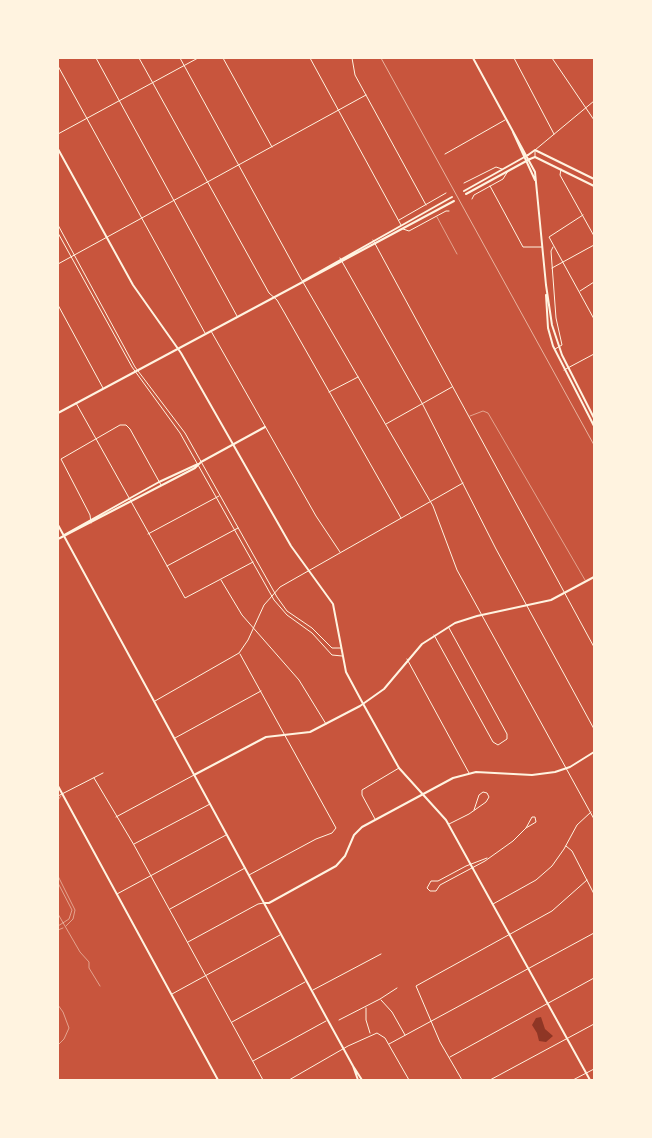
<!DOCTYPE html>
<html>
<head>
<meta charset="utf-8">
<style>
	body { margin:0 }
	#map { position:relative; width:652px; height:1138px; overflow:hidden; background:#c8553d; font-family:"PT Sans",sans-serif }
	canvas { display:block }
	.frame { position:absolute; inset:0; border:59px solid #fff3e0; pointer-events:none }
</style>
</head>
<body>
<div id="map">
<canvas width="652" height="1138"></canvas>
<div class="frame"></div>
</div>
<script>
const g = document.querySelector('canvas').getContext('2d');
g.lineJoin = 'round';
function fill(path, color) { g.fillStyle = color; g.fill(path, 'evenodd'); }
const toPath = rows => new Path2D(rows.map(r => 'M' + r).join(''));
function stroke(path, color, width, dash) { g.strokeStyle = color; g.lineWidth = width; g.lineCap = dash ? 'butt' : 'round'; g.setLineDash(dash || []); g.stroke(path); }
const water = toPath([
	[541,1017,545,1029,553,1036,546,1042,539,1041,537,1033,532,1025,536,1018]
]);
const service = toPath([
	[437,217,457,254],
	[470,416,483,411,488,413,585,580],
	[58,800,61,796],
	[58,876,75,910,73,919,66,926],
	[58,883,72,910,69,919,58,926],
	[58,914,80,952,89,962,89,968,100,986],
	[58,930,63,928],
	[58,1005,63,1012,69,1028,64,1039,58,1045]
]);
const minor = toPath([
	[96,58,237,316],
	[139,58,269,293,277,300,284,312,401,518],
	[180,58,300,277,433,506,457,570,594,819],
	[223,58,272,147],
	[310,58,401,225],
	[352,58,355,75,426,205],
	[514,58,554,134],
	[552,58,594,120],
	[58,66,205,333],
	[58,134,198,58],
	[445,154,505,120],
	[535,157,535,150,594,101],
	[561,169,560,175,594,236],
	[464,183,496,167,502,169],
	[490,186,523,247,542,247],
	[472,199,474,195,503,179,508,171],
	[583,215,549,237,594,319],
	[399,220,446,193],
	[58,225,135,367,185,433,277,597,287,611,312,628,332,648,341,648],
	[403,229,409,231,446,211,449,211],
	[58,233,132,367,180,433,274,600,287,615,312,633,332,655,342,656],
	[373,240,594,647],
	[553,247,551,251,556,318,562,345,555,349],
	[340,258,422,403,496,549,594,729],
	[58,264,366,95],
	[552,268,594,245],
	[580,291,594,282],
	[58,305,103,388],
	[211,331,316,516,340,552],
	[564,370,594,354],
	[329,392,358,377],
	[76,403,185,598,253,562],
	[386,424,452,387],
	[91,523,90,515,61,459,120,425,126,425,130,429,161,485],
	[148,534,219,496],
	[167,566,238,528],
	[221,580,242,615,299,680,326,724],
	[434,635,493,742,498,745,507,739,507,734,449,628],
	[240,654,336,828,332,833,316,839,249,875],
	[407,659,469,773],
	[155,701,239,653,248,640,264,605,280,587,463,483],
	[175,738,261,691],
	[94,778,134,845,263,1080],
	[58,796,103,773],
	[116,817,194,775],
	[375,819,362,795,362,790,399,768],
	[449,824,469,814,486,802,489,797,487,793,483,792,479,795,474,810],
	[134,844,210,804],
	[566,846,572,851,594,894],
	[487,858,466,866,438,881,431,881,427,888,430,891,436,891,440,885,485,861,513,841,526,828,532,817,535,817,536,822,526,828],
	[117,894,226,835],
	[493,904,536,880,552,866,564,849,577,825,591,812],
	[170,909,245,868],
	[188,942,258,904,264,903],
	[313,990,381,954],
	[172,994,280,935],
	[381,1000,392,1012,405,1035],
	[366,1008,366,1020,370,1033],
	[339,1020,380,999,397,988],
	[232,1022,305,982],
	[389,1044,594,933],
	[450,1057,594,978],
	[253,1061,326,1021],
	[289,1080,348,1046,377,1033,385,1038,409,1080],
	[462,1080,440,1042,416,986,552,911,587,880],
	[490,1080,594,1024],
	[573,1080,594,1069]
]);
const tertiary = toPath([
	[528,155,535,150,594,179],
	[530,159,535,157,594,186],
	[64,535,159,482,198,464],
	[58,539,195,468,201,462,265,427],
	[194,775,266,737,310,732,360,706,384,689,422,644,455,623,477,616,551,600,594,577],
	[58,786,218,1080],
	[264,903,269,903,336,866,345,856,354,835,362,827,453,778,476,772,532,775,555,772,570,767,594,752]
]);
const secondary = toPath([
	[473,58,535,172,546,285,552,325,562,355,594,418],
	[513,132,535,180],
	[58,149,133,285,181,353,291,546,333,604,346,672,361,700,399,768,446,820,590,1080],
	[464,191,528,155],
	[466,194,530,159],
	[303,281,452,197],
	[546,295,548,328,553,346,594,426],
	[58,413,454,201],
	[58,525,331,1026,353,1066,358,1080],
	[353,1066,362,1080]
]);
const rail = toPath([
	[381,58,594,445]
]);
fill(water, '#8f3625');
stroke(service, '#fff3e0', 0.5);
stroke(minor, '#fff3e0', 1);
stroke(tertiary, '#fff3e0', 2);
stroke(secondary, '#fff3e0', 2);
stroke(rail, '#e9b49f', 1);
</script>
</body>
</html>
